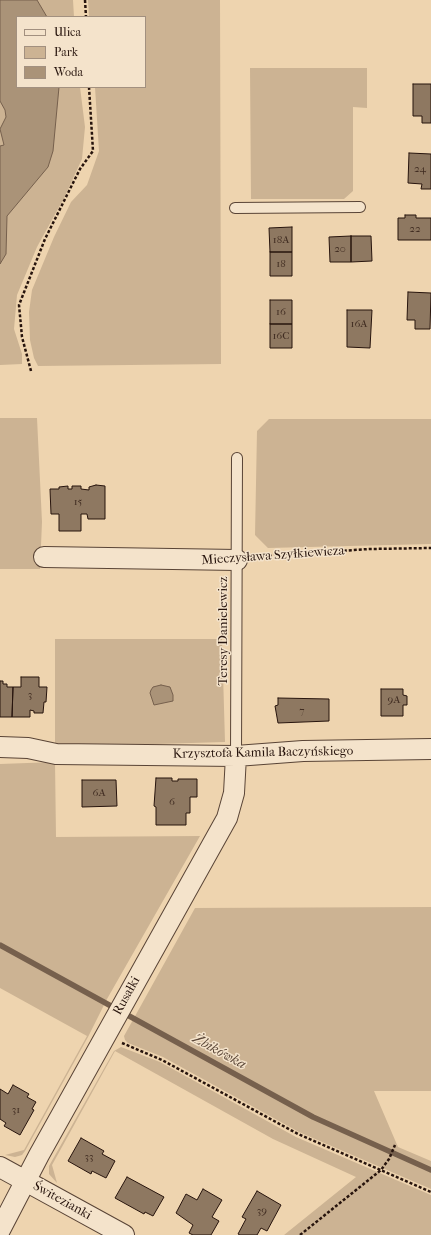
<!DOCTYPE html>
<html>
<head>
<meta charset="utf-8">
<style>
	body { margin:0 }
	#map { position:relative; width:431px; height:1235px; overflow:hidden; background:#eed4af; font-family:"IM FELL French Canon",serif }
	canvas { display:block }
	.legend { position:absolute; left:16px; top:16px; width:130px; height:72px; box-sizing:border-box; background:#f4e3cb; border:1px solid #a2907f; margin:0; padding:5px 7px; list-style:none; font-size:12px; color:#27140d }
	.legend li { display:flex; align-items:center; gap:8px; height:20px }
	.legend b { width:20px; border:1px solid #a2907f }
</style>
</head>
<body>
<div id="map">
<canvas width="431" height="1235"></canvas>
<ul class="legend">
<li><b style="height:5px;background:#f4e3cb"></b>Ulica</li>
<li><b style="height:11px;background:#ccb393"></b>Park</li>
<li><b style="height:11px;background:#aa9378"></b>Woda</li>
</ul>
</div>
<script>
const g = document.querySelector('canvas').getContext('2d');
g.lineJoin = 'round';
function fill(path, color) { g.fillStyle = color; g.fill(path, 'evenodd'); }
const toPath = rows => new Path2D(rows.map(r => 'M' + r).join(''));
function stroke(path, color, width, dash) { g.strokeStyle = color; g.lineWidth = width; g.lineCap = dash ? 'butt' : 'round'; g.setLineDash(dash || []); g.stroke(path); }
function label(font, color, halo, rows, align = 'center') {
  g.font = font + ' "IM FELL French Canon",serif'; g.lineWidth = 3; g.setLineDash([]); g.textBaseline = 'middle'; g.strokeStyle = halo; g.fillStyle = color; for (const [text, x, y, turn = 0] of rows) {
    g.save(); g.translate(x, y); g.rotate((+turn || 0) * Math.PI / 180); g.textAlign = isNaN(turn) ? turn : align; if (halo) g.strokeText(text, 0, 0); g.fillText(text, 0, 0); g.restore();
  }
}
const green = toPath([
	[0,0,73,0,74,17,17,17,17,87,80,87,85,127,82,159,64,198,37,247,17,295,14,329,22,354,22,364,0,365],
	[88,0,220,0,221,364,38,366,34,358,30,340,29,312,32,290,54,237,71,202,87,185,99,151,95,87,145,87,145,17,89,17],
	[250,68,367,68,367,108,353,107,353,191,344,199,251,199],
	[0,418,37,418,42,522,40,569,0,569],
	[269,419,431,419,431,544,268,548,255,535,257,431],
	[55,639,222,639,225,742,55,747],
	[55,762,56,837,200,836,107,999,88,1037,25,1151,22,1155,15,1157,5,1155,24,1150,87,1036,0,988,0,764],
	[431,907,431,1091,374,1091,398,1147,431,1161,431,1189,299,1132,163,1057,128,1043,125,1040,124,1036,139,1009,195,908],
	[121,1047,160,1062,296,1137,431,1195,431,1235,284,1235,356,1177,273,1139,115,1051,52,1165,57,1183,49,1174,49,1166,114,1051]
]);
const water = toPath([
	[0,0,37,0,47,17,17,17,17,87,59,87,53,151,48,167,7,216,6,254,0,264,0,146,4,145,0,129,6,117,5,110,0,101,0,0],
	[161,685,170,687,173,695,173,701,154,705,150,693,151,690,153,687,161,685]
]);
const stream = toPath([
	[0,945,313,1117,431,1170]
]);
const building = toPath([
	[413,84,431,84,431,123,422,123,422,116,413,116,413,84],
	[409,153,431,154,431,189,421,189,422,184,408,183,409,153],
	[405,215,416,215,416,218,431,218,431,240,398,240,398,218,405,218,405,215],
	[292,227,292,252,270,252,269,228,292,227],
	[351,236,371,236,372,261,351,262,351,236],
	[351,236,351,262,330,262,329,237,351,236],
	[270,252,292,252,292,276,270,276,270,252],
	[408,292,431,293,430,329,415,329,415,320,407,320,408,292],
	[270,300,292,300,292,324,270,324,270,300],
	[347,310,372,310,370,348,347,347,347,310],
	[270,324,292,324,292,348,270,348,270,324],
	[96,485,105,486,105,519,88,519,87,514,81,514,81,531,59,531,59,514,51,514,50,489,59,489,59,487,68,486,68,489,72,489,72,486,81,486,81,489,89,490,89,487,96,485],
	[21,677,39,677,39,687,47,687,46,702,44,702,43,713,34,713,34,711,30,710,30,717,12,717,13,687,21,687,21,677],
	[0,681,3,681,3,684,7,684,7,687,13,687,12,717,0,717,0,681],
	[381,689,403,689,403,695,407,696,407,705,403,705,403,716,381,716,381,689],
	[278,698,329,699,329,721,278,723,275,706,278,705,278,698],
	[156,778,172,778,172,781,178,781,178,779,197,779,197,797,190,797,190,813,186,813,186,825,156,825,156,807,154,806,156,778],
	[82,780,116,780,117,806,82,807,82,780],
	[13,1085,29,1094,27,1097,36,1102,32,1109,34,1110,20,1135,4,1126,6,1123,0,1119,0,1089,8,1094,13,1085],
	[81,1138,104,1151,102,1154,115,1161,106,1178,92,1171,91,1174,68,1161,81,1138],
	[127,1177,164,1197,153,1216,145,1212,144,1214,115,1198,127,1177],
	[203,1189,222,1200,212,1217,219,1221,211,1235,193,1235,189,1233,193,1225,176,1213,186,1194,197,1200,203,1189],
	[257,1191,281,1205,267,1231,261,1228,257,1235,240,1235,238,1234,246,1219,242,1217,257,1191]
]);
const path = toPath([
	[85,0,86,17],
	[31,371,22,337,19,305,45,239,80,169,93,151,89,87],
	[254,557,369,549,431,548],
	[122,1043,162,1060,298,1134,431,1192],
	[300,1235,381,1170,389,1159,395,1145]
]);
const service = toPath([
	[235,208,360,207],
	[236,756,237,458]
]);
const minor = toPath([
	[44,557,237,560],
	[0,747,28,748,56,754,236,756,303,751,431,749],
	[0,1167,124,1235],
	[0,1230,39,1155,227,818,234,793,236,756]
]);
const numberNames = [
	["24",420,169],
	["22",415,229],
	["18A",281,240],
	["20",340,249],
	["18",281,264],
	["16",281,312],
	["16A",359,324],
	["16C",281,336],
	["15",78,502],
	["3",30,695],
	["9A",394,700],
	["7",302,711],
	["6A",99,793],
	["6",172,802],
	["31",16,1110],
	["33",89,1157],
	["39",262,1211]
];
const streetNames = [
	["Mieczysława Szyłkiewicza",273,556,-4],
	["Teresy Danielewicz",224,631,-90],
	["Krzysztofa Kamila Baczyńskiego",263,753,-1],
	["Rusałki",127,996,-61],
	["Świtezianki",62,1201,29]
];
const waterNames = [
	["Żbikówka",219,1052,29]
];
fill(green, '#ccb393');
fill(water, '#aa9378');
stroke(water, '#76604d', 1);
stroke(stream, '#76604d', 5.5);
fill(building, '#8e7861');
stroke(building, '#27140d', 1);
stroke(service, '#594436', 12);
stroke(minor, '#594436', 22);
stroke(path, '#27140d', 2.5, [3, 2]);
stroke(service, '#f4e3cb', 10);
stroke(minor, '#f4e3cb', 20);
label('11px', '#412d22', null, numberNames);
label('13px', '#27140d', '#f4e3cb', streetNames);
label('italic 14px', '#5b4738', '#f4e3cb', waterNames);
</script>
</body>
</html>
